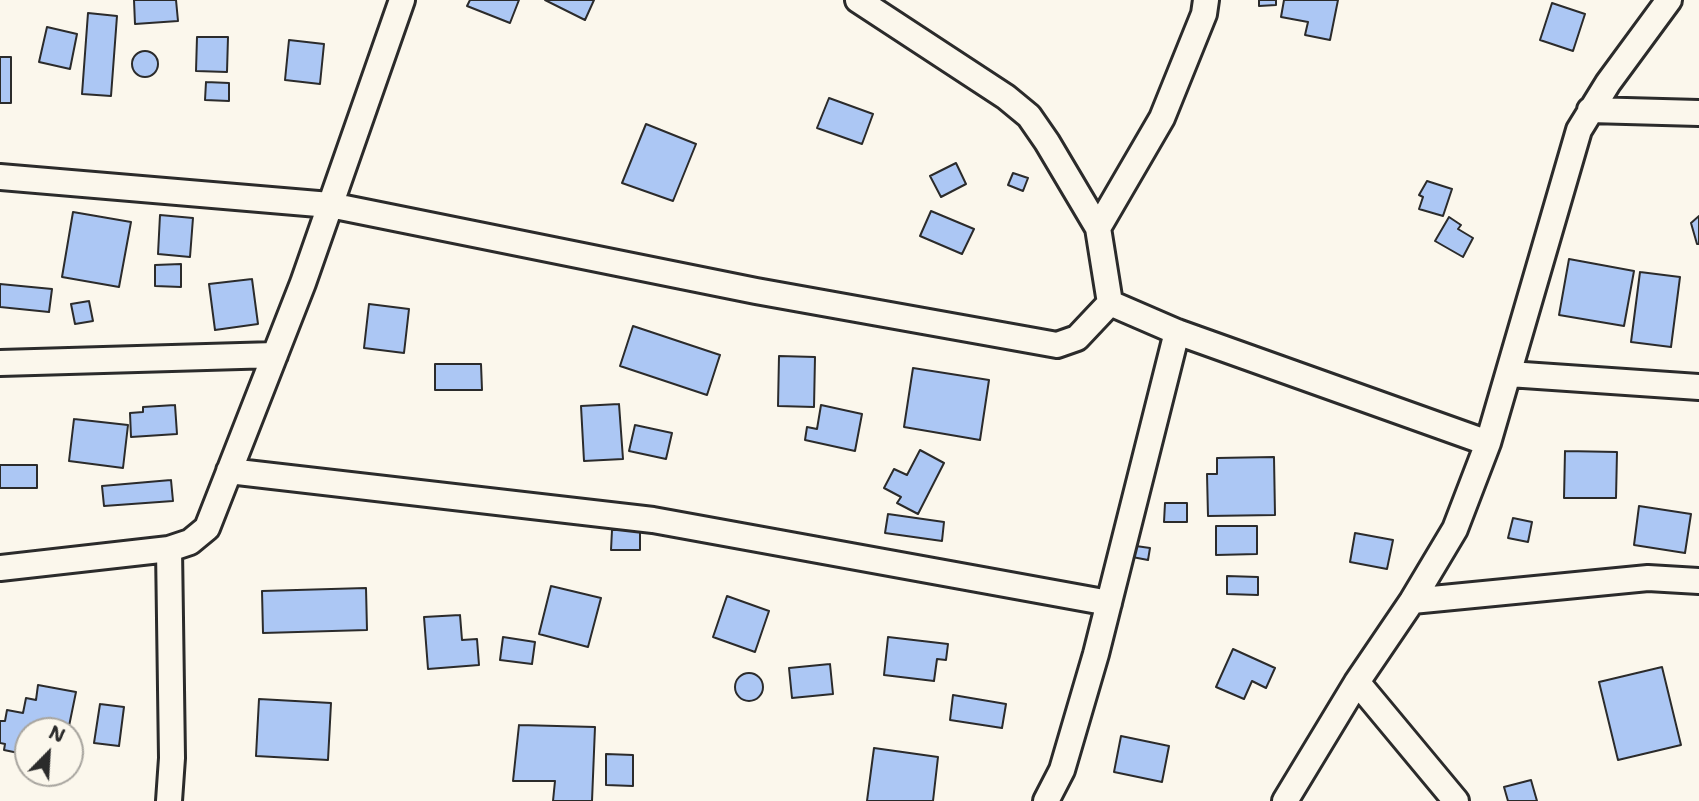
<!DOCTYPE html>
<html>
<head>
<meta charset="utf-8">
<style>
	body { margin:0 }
	#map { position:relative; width:1699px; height:801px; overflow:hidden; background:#fbf7ec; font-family:"Shantell Sans",sans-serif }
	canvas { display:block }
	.north { position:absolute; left:14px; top:717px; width:70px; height:70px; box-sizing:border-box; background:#fbf7ec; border:2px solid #a8a59f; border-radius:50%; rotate:24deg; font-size:19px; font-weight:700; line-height:28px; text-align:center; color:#2b2b2b }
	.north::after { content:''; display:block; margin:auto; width:24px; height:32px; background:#2b2b2b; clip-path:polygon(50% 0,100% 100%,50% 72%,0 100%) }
</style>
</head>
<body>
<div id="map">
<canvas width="1699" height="801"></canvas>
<div class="north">N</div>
</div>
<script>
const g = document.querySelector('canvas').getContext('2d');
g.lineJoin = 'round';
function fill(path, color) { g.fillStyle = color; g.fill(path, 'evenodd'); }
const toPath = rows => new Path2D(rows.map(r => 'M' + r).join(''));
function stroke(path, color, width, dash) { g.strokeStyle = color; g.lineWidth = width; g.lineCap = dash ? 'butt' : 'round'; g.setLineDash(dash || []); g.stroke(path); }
const building = toPath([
	[134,0,176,0,178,21,135,24,134,0],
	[470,0,519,0,510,23,467,6,470,0],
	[545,0,594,0,585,20,545,0],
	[1259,0,1276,0,1276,5,1259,6,1259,0],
	[1284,0,1338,0,1330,40,1305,35,1308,22,1281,17,1284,0],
	[1552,3,1585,14,1573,51,1540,40,1552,3],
	[88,13,117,16,111,96,82,94,88,13],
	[47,27,77,34,70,69,39,62,47,27],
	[197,37,228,37,227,72,196,71,197,37],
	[289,40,324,44,320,84,285,80,289,40],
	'132 64a13 13 0 1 1 26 0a13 13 0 1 1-26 0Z',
	[0,57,11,57,11,103,0,103,0,57],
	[206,82,229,83,229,101,205,100,206,82],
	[829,98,873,114,862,144,817,128,829,98],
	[646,124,696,144,673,201,622,183,646,124],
	[956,163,966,184,941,197,930,176,956,163],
	[1013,173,1028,178,1023,191,1008,185,1013,173],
	[1427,181,1452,189,1443,216,1419,209,1423,197,1419,195,1427,181],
	[931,211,974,229,962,254,920,236,931,211],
	[73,212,131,222,119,287,62,277,73,212],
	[160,215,193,218,190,257,158,254,160,215],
	[1699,216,1699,244,1697,244,1691,223,1699,216],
	[1449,217,1461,225,1458,229,1473,238,1463,257,1435,241,1449,217],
	[1569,259,1634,271,1624,326,1559,315,1569,259],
	[181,264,181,287,155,286,155,265,181,264],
	[1640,272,1680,277,1671,347,1631,342,1640,272],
	[252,279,258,324,215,330,209,284,252,279],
	[0,284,52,289,49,312,0,307,0,284],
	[89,301,93,321,75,324,71,304,89,301],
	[369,304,409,309,404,353,364,348,369,304],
	[633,326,720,355,707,395,620,366,633,326],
	[779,356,815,357,814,407,778,406,779,356],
	[435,364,481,364,482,390,435,390,435,364],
	[913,368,989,380,980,440,904,427,913,368],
	[619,404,623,459,584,461,581,406,619,404],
	[175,405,177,434,131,437,130,413,143,412,143,407,175,405],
	[821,405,862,414,855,451,805,440,807,427,817,429,821,405],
	[74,419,128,425,123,468,69,461,74,419],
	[635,425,672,433,666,459,629,451,635,425],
	[920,450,944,463,918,514,897,503,901,497,884,488,894,469,907,475,920,450],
	[1565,451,1617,452,1616,498,1564,498,1565,451],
	[1274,457,1275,515,1208,516,1207,474,1217,474,1217,458,1274,457],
	[0,465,37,465,37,488,0,488,0,465],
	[171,480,173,501,104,506,102,486,171,480],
	[1165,503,1187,503,1187,522,1164,522,1165,503],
	[1639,506,1691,514,1685,553,1634,545,1639,506],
	[888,514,944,522,942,541,885,533,888,514],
	[1513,518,1532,522,1528,542,1508,538,1513,518],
	[1216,526,1257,526,1257,554,1216,555,1216,526],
	[612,530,640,530,640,550,611,550,612,530],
	[1355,533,1393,540,1387,569,1350,562,1355,533],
	[1129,545,1150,548,1148,560,1127,556,1129,545],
	[1227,576,1258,577,1258,595,1227,594,1227,576],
	[551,586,601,598,588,647,539,634,551,586],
	[366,588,367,630,263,633,262,591,366,588],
	[727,596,769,611,755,652,713,637,727,596],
	[460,615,462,640,477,639,479,665,428,669,424,617,460,615],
	[503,637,535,642,532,664,500,660,503,637],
	[888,637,948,644,946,660,937,659,934,681,884,675,888,637],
	[1233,649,1275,668,1266,688,1252,681,1244,699,1216,687,1233,649],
	[830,664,833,694,792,698,789,668,830,664],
	[1662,667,1681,745,1618,760,1599,682,1662,667],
	'735 687a14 14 0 1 1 28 0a14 14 0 1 1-28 0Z',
	[38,685,76,692,68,731,28,731,28,755,4,750,5,744,0,743,0,721,5,721,7,710,23,713,26,698,36,700,38,685],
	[953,695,1006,704,1002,728,950,720,953,695],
	[259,699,331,703,328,760,256,756,259,699],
	[100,704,124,707,119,746,94,743,100,704],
	[519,725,595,727,592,801,553,801,555,781,513,781,519,725],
	[1121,736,1169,746,1162,782,1114,772,1121,736],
	[874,748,938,757,933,801,867,801,874,748],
	[606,754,633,755,633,786,606,785,606,754],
	[1531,780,1537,801,1508,801,1504,787,1531,780]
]);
const street = toPath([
	[858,0,1006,97,1029,116,1047,142,1098,228,1110,303,1177,332,1488,443],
	[1590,110,1699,113],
	[0,177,330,205,756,291,1057,345,1077,338,1110,303],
	[1098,228,1162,118,1204,14,1206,0],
	[0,363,275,355],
	[1509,374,1699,387],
	[229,471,653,520,1109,603],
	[0,568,169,549,190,542,207,528,303,283,402,0],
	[1412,601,1648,578,1699,581],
	[1357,682,1456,801],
	[169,801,172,758,169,549],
	[1046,801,1062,770,1096,654,1177,332],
	[1285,801,1357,682,1412,601,1455,529,1488,443,1579,130,1608,83,1669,0]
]);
fill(building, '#acc7f4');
stroke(building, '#2b2b2b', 2);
stroke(street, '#2b2b2b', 30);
stroke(street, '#fbf7ec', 24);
</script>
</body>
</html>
